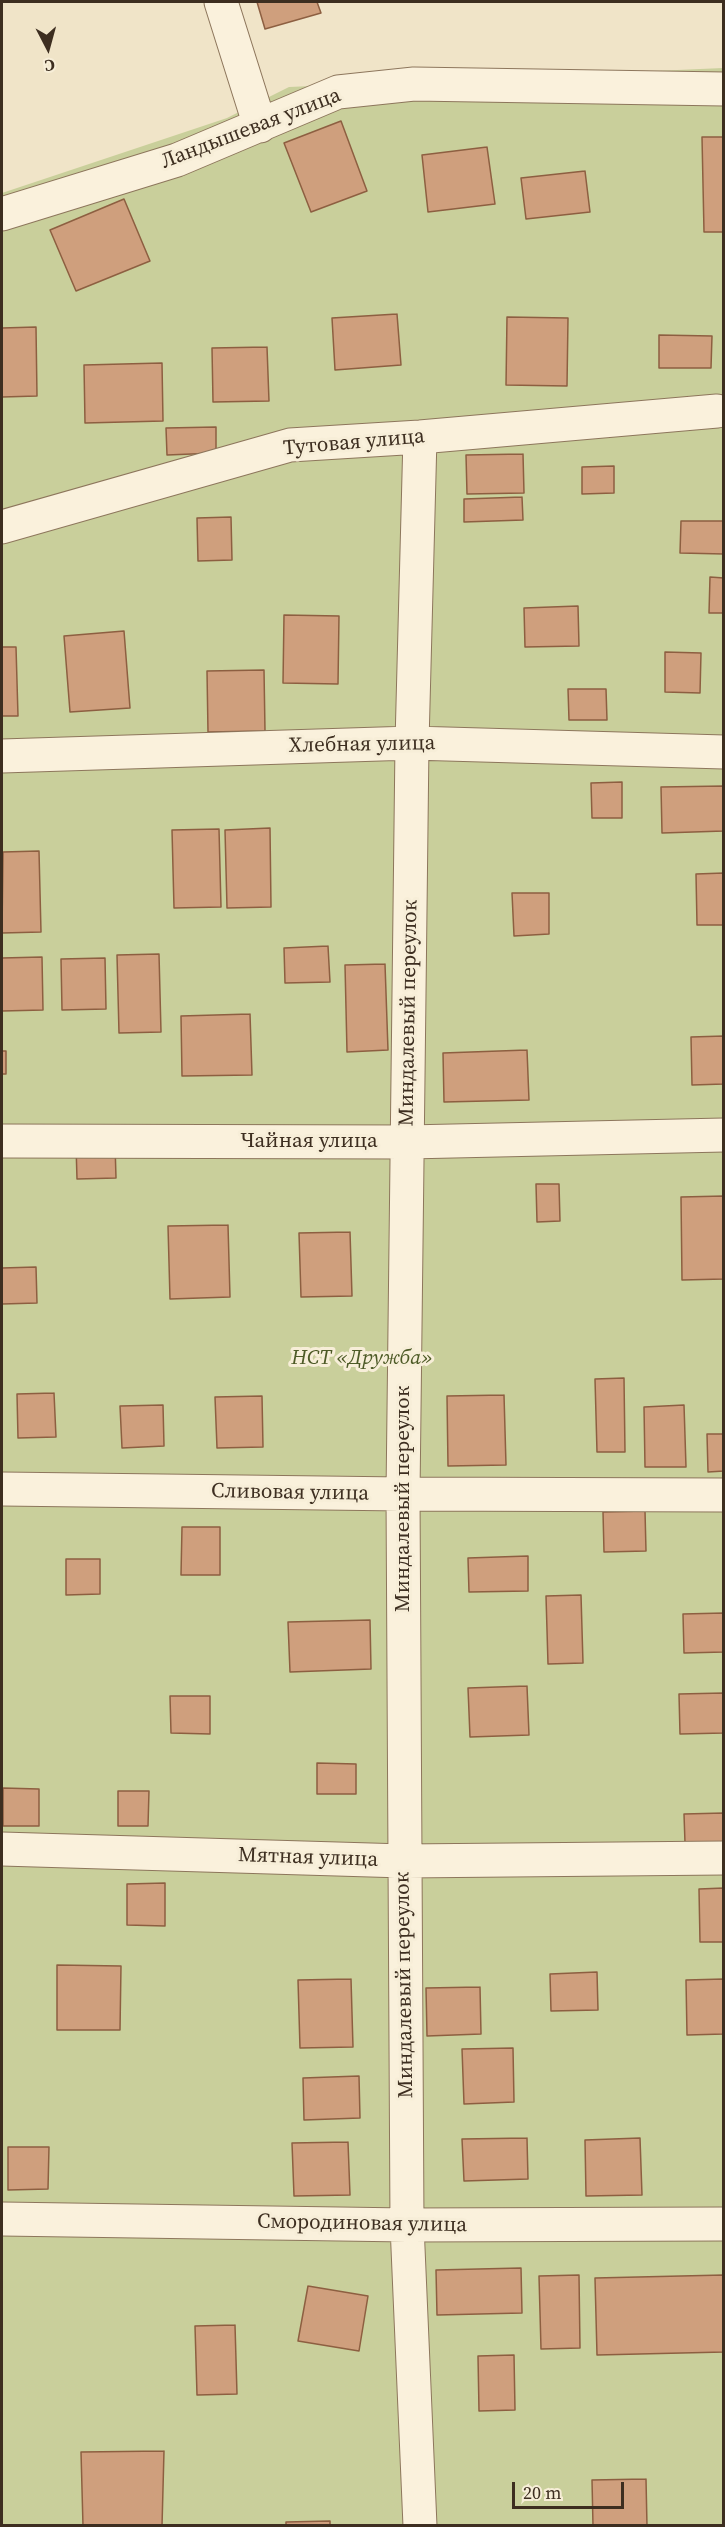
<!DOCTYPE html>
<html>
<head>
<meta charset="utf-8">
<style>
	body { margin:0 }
	#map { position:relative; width:725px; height:2527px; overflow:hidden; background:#f0e4c8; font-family:"Source Serif 4",serif }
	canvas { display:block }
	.frame { position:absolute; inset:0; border:3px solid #3d2e20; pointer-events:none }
	.north { position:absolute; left:18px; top:18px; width:60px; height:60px; -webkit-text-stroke:4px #f7eed8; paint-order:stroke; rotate:174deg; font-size:16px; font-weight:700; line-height:24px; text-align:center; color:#3d2e20 }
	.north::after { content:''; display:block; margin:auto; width:21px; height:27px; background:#3d2e20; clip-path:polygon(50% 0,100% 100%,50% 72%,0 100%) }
	.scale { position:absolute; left:512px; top:2482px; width:112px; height:27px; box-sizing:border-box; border:3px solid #3d2e20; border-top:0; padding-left:8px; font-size:18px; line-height:21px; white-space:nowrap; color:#3d2e20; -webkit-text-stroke:4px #f7eed8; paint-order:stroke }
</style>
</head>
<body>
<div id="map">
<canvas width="725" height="2527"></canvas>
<div class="frame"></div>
<div class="north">С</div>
<div class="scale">20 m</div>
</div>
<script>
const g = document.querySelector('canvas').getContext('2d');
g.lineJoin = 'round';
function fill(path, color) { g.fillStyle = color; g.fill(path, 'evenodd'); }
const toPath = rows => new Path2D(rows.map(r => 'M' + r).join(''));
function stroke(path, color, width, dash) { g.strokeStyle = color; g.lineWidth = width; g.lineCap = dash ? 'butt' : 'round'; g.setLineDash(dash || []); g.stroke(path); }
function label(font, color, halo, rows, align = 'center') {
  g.font = font + ' "Source Serif 4",serif'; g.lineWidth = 6; g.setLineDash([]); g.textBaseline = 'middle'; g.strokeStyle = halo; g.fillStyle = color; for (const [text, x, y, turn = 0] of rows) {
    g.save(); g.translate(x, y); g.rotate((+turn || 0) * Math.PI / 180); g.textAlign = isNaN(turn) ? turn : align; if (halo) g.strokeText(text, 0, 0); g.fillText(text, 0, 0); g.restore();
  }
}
const green = toPath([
	[723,68,723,2525,2,2525,2,193,227,118,289,87]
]);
const building = toPath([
	[257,2,317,2,321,13,265,29,257,2],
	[341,121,367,191,311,212,284,143,341,121],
	[702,137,724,137,724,232,704,232,702,137],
	[487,147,495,204,428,212,422,155,487,147],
	[585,171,590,212,526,219,521,178,585,171],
	[124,199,150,261,76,291,50,230,124,199],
	[397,314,401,365,335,370,332,318,397,314],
	[507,317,568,318,567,386,506,385,507,317],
	[36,327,37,396,2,397,2,328,36,327],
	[659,335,712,336,711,368,659,368,659,335],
	[267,347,269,401,213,402,212,348,267,347],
	[162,363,163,421,85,423,84,365,162,363],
	[216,427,216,453,167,455,166,428,216,427],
	[523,454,524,493,467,494,466,455,523,454],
	[614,466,614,493,582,494,582,467,614,466],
	[522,497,523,520,464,522,464,499,522,497],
	[231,517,232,560,198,561,197,518,231,517],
	[681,521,724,521,724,554,680,553,681,521],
	[710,577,724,578,724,613,709,613,710,577],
	[578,606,579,646,525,647,524,608,578,606],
	[284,615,339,616,338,684,283,683,284,615],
	[124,631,130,708,70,712,64,636,124,631],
	[2,647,16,647,18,716,2,716,2,647],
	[665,652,701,653,700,693,665,692,665,652],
	[264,670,265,731,208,732,207,671,264,670],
	[568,689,606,689,607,720,569,720,568,689],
	[622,782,622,818,592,818,591,783,622,782],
	[724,786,724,831,662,833,661,787,724,786],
	[270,828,271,907,227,908,225,830,270,828],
	[219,829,221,907,174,908,172,830,219,829],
	[39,851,41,932,2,933,3,852,39,851],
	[724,873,724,925,697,925,696,874,724,873],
	[512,893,549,893,549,934,514,936,512,893],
	[328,946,330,982,285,983,284,948,328,946],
	[159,954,161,1032,119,1033,117,955,159,954],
	[42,957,43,1010,2,1011,2,958,42,957],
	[105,958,106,1009,62,1010,61,959,105,958],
	[385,964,388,1050,347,1052,345,965,385,964],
	[250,1014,252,1075,182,1076,181,1016,250,1014],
	[724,1036,724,1084,692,1085,691,1037,724,1036],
	[527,1050,529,1100,444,1102,443,1053,527,1050],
	[2,1051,6,1051,6,1074,2,1074,2,1051],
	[115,1144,116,1178,77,1179,76,1145,115,1144],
	[536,1184,559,1184,560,1221,537,1222,536,1184],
	[724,1196,724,1279,682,1280,681,1197,724,1196],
	[228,1225,230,1297,170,1299,168,1226,228,1225],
	[350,1232,352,1296,301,1297,299,1233,350,1232],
	[36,1267,37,1303,2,1304,2,1268,36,1267],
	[624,1378,625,1452,597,1452,595,1379,624,1378],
	[54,1393,56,1437,18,1438,17,1394,54,1393],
	[504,1395,506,1465,448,1466,447,1396,504,1395],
	[262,1396,263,1447,217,1448,215,1397,262,1396],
	[163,1405,164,1446,122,1448,120,1406,163,1405],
	[684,1405,686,1467,645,1467,644,1407,684,1405],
	[707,1434,724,1434,724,1471,708,1472,707,1434],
	[645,1511,646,1551,604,1552,603,1512,645,1511],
	[182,1527,220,1527,220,1575,181,1575,182,1527],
	[528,1556,528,1591,469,1592,468,1558,528,1556],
	[66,1559,100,1559,100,1594,66,1595,66,1559],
	[581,1595,583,1663,548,1664,546,1596,581,1595],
	[724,1613,724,1652,684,1653,683,1614,724,1613],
	[370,1620,371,1669,290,1672,288,1622,370,1620],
	[527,1686,529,1735,470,1737,468,1688,527,1686],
	[724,1693,724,1733,680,1734,679,1694,724,1693],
	[170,1696,210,1696,210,1734,171,1733,170,1696],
	[317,1763,356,1764,356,1794,317,1794,317,1763],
	[3,1788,39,1789,39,1826,3,1826,3,1788],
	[118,1791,149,1791,148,1826,118,1826,118,1791],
	[724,1813,724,1842,685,1843,684,1814,724,1813],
	[165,1883,165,1926,127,1925,127,1884,165,1883],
	[724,1888,724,1942,700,1942,699,1889,724,1888],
	[57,1965,121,1966,120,2030,57,2030,57,1965],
	[597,1972,598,2010,551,2011,550,1974,597,1972],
	[351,1979,353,2047,300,2048,298,1980,351,1979],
	[724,1979,724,2034,687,2035,686,1980,724,1979],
	[480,1987,481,2034,427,2036,426,1988,480,1987],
	[513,2048,514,2102,464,2104,462,2049,513,2048],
	[359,2076,360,2118,304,2120,303,2078,359,2076],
	[527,2138,528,2179,464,2181,462,2139,527,2138],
	[640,2138,642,2195,586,2196,585,2140,640,2138],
	[348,2142,350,2195,294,2196,292,2143,348,2142],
	[8,2147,49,2147,48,2189,8,2190,8,2147],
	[521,2268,522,2313,437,2315,436,2270,521,2268],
	[579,2275,580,2348,541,2349,539,2276,579,2275],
	[724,2275,724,2352,597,2355,595,2278,724,2275],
	[308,2286,368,2296,359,2351,298,2341,308,2286],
	[235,2325,237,2394,197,2395,195,2326,235,2325],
	[514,2355,515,2410,479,2411,478,2356,514,2355],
	[164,2451,162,2526,83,2526,81,2452,164,2451],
	[646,2479,647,2526,593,2526,592,2480,646,2479],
	[330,2521,330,2526,286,2526,286,2522,330,2521]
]);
const street = toPath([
	[221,2,260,126],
	[2,214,177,160,338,92,414,84,724,89],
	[2,527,290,445,420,437,717,411],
	[2,756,412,743,724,752],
	[2,1141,408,1142,724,1135],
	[2,1489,403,1494,724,1495],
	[2,1849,404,1861,724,1858],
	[2,2219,407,2225,724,2224],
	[420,2526,407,2225,403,1494,412,743,420,437]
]);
const streetNames = [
	["Ландышевая улица",251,129,-21],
	["Тутовая улица",354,443,-5],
	["Хлебная улица",362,745,-1],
	["Миндалевый переулок",409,1013,-89],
	["Чайная улица",309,1142],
	["Сливовая улица",290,1493,1],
	["Миндалевый переулок",404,1499,-90],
	["Мятная улица",308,1858,2],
	["Миндалевый переулок",405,1985,-91],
	["Смородиновая улица",362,2224,1]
];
const parkNames = [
	["НСТ «Дружба»",362,1359]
];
fill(green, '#c9cf9b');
fill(building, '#cf9f7d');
stroke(building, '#8d5f41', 1.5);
stroke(street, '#8d765c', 35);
stroke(street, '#faf1dc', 33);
label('21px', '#3d2e20', '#f7eed8', streetNames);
label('italic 21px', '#4d5a26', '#f7eed8', parkNames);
</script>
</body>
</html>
